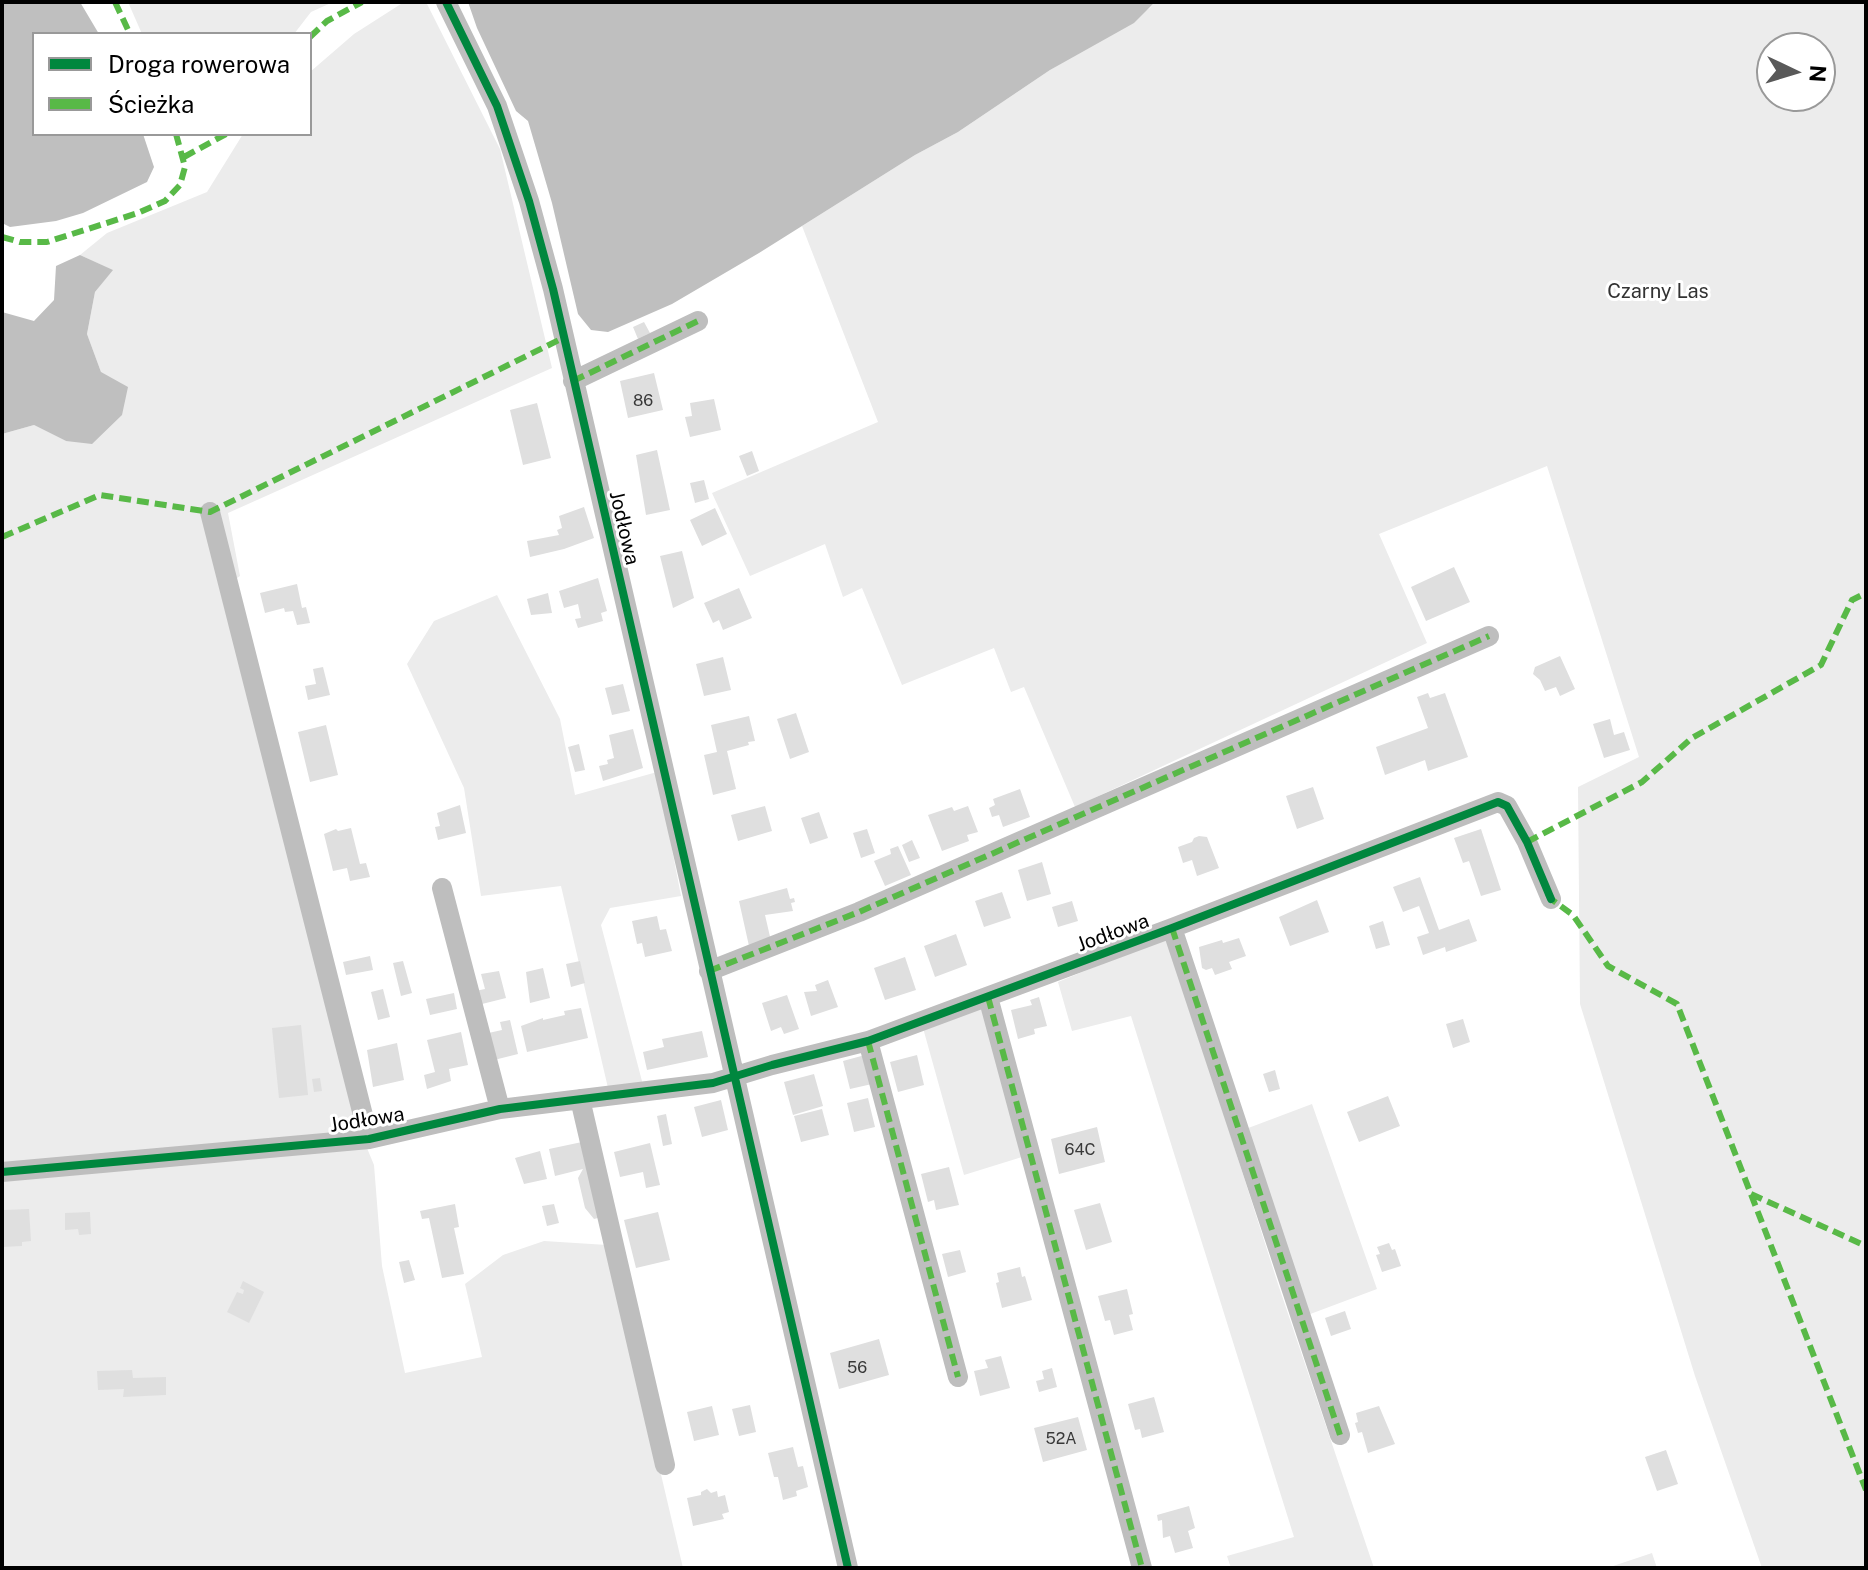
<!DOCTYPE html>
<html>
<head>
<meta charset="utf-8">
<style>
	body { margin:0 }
	#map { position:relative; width:1868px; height:1570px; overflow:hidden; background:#fff; font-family:"Public Sans",sans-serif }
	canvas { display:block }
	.frame { position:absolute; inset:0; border:4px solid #000; pointer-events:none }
	.legend { position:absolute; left:32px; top:32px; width:280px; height:104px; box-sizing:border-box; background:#fff; border:2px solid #999; margin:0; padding:10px 14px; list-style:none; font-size:24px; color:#000 }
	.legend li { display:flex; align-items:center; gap:16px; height:40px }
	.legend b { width:40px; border:2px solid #999 }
	.north { position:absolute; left:1756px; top:32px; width:80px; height:80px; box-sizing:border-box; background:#fff; border:2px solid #999; border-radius:50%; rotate:94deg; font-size:22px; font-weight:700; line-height:32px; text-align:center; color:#000 }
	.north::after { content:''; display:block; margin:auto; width:28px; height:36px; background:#595959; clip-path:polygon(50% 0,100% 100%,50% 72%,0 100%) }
</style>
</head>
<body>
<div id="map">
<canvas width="1868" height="1570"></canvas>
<div class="frame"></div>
<ul class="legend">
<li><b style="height:10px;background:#00873e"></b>Droga rowerowa</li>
<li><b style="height:10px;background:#58b947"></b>Ścieżka</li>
</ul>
<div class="north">N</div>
</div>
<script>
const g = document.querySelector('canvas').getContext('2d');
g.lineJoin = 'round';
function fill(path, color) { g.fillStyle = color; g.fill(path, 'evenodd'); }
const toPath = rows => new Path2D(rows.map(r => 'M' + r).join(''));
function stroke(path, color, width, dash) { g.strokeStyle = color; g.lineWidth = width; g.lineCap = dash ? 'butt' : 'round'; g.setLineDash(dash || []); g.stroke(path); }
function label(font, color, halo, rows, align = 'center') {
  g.font = font + ' "Public Sans",sans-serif'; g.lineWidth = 6; g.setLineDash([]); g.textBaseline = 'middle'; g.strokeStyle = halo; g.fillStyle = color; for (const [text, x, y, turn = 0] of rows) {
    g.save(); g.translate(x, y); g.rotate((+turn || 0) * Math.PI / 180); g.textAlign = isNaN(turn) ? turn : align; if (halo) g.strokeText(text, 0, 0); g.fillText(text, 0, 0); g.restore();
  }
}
const green = toPath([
	[128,2,333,2,311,12,294,34,142,34],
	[404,2,426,2,500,149,552,368,228,513,240,576,223,588,357,1124,374,1165,382,1266,405,1373,482,1357,465,1284,503,1255,544,1241,607,1245,683,1568,2,1568,2,434,34,425,66,441,101,372,87,334,95,292,112,270,80,255,107,233,207,192,243,134,310,134,310,72,354,34],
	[1155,2,1866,2,1866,1568,1762,1568,1695,1376,1580,1004,1578,787,1639,757,1547,466,1379,534,1427,643,1075,807,1024,687,1011,692,994,648,902,685,862,588,843,597,825,544,750,576,712,493,878,422,802,226,915,155,958,132,1050,70,1150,8],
	[1772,48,1820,48,1820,96,1772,96],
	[497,595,560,719,575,795,657,772,681,896,610,908,601,925,643,1085,608,1088,561,886,481,896,464,788,407,664,434,621],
	[1165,938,1175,962,1279,1287,1374,1568,1231,1568,1227,1556,1294,1537,1131,1016,1072,1031,1058,982],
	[981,1005,1022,1157,964,1175,923,1028],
	[1312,1104,1377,1289,1305,1316,1243,1130],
	[1652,1553,1657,1568,1607,1568]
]);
const water = toPath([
	[2,2,80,2,99,34,34,34,34,134,143,134,154,167,147,182,83,213,56,221,10,227,2,223],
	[468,2,1155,2,1134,23,1050,70,958,132,915,155,759,253,672,304,608,332,591,330,578,314,552,203,528,121,516,111,477,28],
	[80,255,113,270,95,292,87,334,101,372,128,387,122,415,92,444,66,441,34,425,2,434,2,312,34,321,54,300,56,266]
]);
const building = toPath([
	[644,322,650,333,638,339,633,327],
	[654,373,663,410,628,418,620,381],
	[714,399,721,430,690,437,685,417,692,416,690,403],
	[537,403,551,458,523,465,510,410],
	[657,450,670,510,646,515,636,455],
	[752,451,759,471,747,476,739,456],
	[704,480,709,499,695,503,690,483],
	[584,507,594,538,564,549,530,557,527,541,559,535,557,530,562,528,559,516],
	[715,508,727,534,702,546,690,520],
	[682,551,694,598,673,608,660,556],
	[1454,567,1470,602,1426,621,1411,587],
	[598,578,607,611,601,613,603,621,578,628,575,619,581,618,578,604,564,608,559,591],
	[297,584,302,608,306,607,310,623,297,625,293,611,285,612,284,608,265,613,260,593],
	[739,588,752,618,723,630,719,620,713,623,704,603],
	[548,593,552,613,531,615,527,599],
	[1560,656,1575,689,1560,696,1556,687,1545,691,1540,680,1533,674,1535,667],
	[723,657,731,690,704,696,696,664],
	[323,667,330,695,308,700,305,686,316,684,313,669],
	[623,684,630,711,612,715,605,688],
	[1428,693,1430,698,1445,693,1468,757,1428,771,1425,760,1385,775,1376,747,1428,728,1417,697],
	[796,713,809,752,790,759,777,719],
	[749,716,755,741,748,742,749,745,727,751,736,789,713,795,704,755,717,752,711,725],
	[1610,719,1614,735,1624,732,1630,750,1604,758,1593,724],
	[326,725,338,775,310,782,298,732],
	[633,729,643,768,603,781,599,766,608,764,607,760,614,758,609,735],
	[579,744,585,770,575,772,568,747],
	[1313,787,1324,819,1297,829,1286,796],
	[1020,789,1030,817,1003,827,999,815,992,817,989,808,995,805,993,799],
	[460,805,466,833,438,840,435,827,440,826,437,813],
	[765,806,772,831,738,841,731,815],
	[968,806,978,832,967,835,969,841,942,851,928,815,952,807,954,811],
	[819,812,828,838,810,844,801,818],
	[351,828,360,864,366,863,370,877,350,881,347,868,333,871,324,834,336,829,338,831],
	[867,829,875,853,861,858,853,833],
	[1481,829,1501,890,1481,896,1469,861,1463,863,1454,838],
	[1199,836,1207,837,1219,868,1197,876,1192,860,1183,863,1178,847,1192,842,1194,838],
	[912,840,920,858,909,862,902,845],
	[898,846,911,875,885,886,874,861,891,854,890,849],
	[1042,862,1051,894,1027,901,1018,870],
	[1420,877,1439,930,1469,919,1477,941,1446,952,1445,947,1423,955,1417,937,1429,933,1419,906,1403,912,1393,887],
	[787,888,790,899,794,898,795,902,791,903,793,911,765,915,771,941,749,946,739,901],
	[1002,892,1011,918,984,927,975,901],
	[1317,900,1329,932,1290,946,1279,917],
	[1072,901,1078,921,1058,927,1052,907],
	[657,916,660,930,666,929,672,951,645,957,642,943,637,944,632,921],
	[1383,921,1390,945,1376,949,1369,926],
	[956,934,967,965,935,977,924,946],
	[1239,938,1246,956,1229,962,1232,969,1215,975,1212,968,1206,970,1202,968,1199,947,1222,940,1223,943],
	[370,956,373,970,346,975,343,962],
	[905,957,916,990,885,1000,874,968],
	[403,961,412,993,401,996,393,963],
	[580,961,585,983,571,987,566,964],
	[543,968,550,998,530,1003,526,972],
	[499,971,506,998,478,1005,475,991,485,989,481,974],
	[828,980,838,1007,811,1016,804,992,817,991,815,985],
	[383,989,390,1017,378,1020,371,992],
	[454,993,457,1009,430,1015,426,999],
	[787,995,799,1029,784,1034,781,1027,771,1031,762,1003],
	[1039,997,1047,1026,1034,1029,1035,1034,1018,1039,1011,1010,1032,1005,1030,1000],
	[581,1008,588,1038,527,1052,521,1026,543,1018,543,1020,565,1015,564,1011],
	[1463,1019,1470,1042,1453,1048,1446,1024],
	[510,1020,518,1054,490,1061,484,1034,502,1030,500,1022],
	[301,1025,308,1095,279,1098,272,1028],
	[702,1031,708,1057,647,1070,643,1052,664,1047,662,1039],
	[461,1032,468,1065,449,1069,451,1081,427,1089,424,1075,435,1072,427,1040],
	[397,1043,404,1080,373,1087,367,1050],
	[865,1055,872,1084,850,1089,843,1061],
	[917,1055,924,1085,898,1092,890,1062],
	[1275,1070,1280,1089,1269,1092,1263,1074],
	[814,1074,823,1106,793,1115,784,1082],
	[320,1078,322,1091,314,1092,312,1079],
	[1388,1096,1400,1126,1359,1142,1347,1112],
	[868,1098,875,1127,854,1132,847,1103],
	[721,1100,728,1130,702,1137,694,1107],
	[822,1109,829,1135,801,1142,794,1116],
	[666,1114,672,1144,663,1146,657,1116],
	[1097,1127,1105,1162,1059,1174,1051,1139],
	[582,1142,598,1218,594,1219,585,1208,578,1178,583,1169,555,1176,549,1149],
	[650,1143,660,1185,646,1188,643,1172,620,1177,614,1152],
	[540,1151,547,1179,524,1184,515,1158],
	[949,1167,959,1205,936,1210,934,1200,928,1202,921,1174],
	[1100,1203,1112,1242,1086,1250,1074,1210],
	[455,1204,459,1227,454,1228,464,1274,442,1278,429,1218,422,1219,420,1211],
	[554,1204,559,1223,547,1226,542,1206],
	[29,1209,31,1241,22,1242,22,1246,2,1247,4,1210],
	[90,1212,91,1234,79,1235,78,1229,65,1230,65,1213],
	[658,1212,670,1260,636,1268,624,1220],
	[1389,1243,1392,1250,1395,1249,1401,1266,1382,1272,1376,1255,1380,1254,1377,1247],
	[960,1250,966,1272,948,1277,942,1254],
	[409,1260,415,1280,404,1283,399,1262],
	[1020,1267,1022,1277,1025,1276,1032,1300,1002,1308,996,1283,999,1282,997,1273],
	[243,1281,264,1292,249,1323,227,1312,237,1292,243,1294,244,1290,240,1288],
	[1127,1289,1133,1314,1129,1315,1133,1330,1114,1335,1110,1320,1105,1321,1098,1296],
	[1345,1311,1351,1329,1331,1336,1325,1318],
	[879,1339,889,1375,839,1389,830,1353],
	[1001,1356,1010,1388,980,1396,974,1371,988,1368,985,1360],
	[1052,1368,1057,1387,1039,1392,1036,1381,1044,1379,1042,1371],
	[132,1370,133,1378,166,1377,166,1395,123,1397,124,1389,98,1390,97,1371],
	[1154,1397,1164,1432,1142,1438,1140,1429,1135,1430,1128,1404],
	[750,1405,756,1432,739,1436,732,1409],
	[712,1406,719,1435,694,1441,687,1412],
	[1379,1406,1395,1444,1368,1453,1362,1432,1358,1433,1355,1423,1358,1422,1356,1413],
	[1078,1417,1087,1450,1043,1462,1034,1428],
	[793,1447,798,1467,803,1466,808,1487,796,1491,797,1496,783,1500,778,1477,774,1477,768,1453],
	[1666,1450,1678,1484,1657,1491,1645,1457],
	[707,1489,711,1493,717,1491,718,1497,725,1495,729,1512,722,1514,724,1519,693,1526,687,1498,701,1495,701,1492],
	[1189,1506,1195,1528,1188,1531,1193,1548,1175,1553,1170,1536,1163,1538,1162,1520,1158,1521,1157,1515]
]);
const minor = toPath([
	[446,2,497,106,529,201,553,289,848,1568],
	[573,381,698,321],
	[210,512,369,1139],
	[442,888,500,1109],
	[1172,928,1340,1435],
	[709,971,859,912,1489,636],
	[988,997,1142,1568],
	[868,1041,958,1377],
	[580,1099,665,1465],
	[2,1172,369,1139,500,1109,713,1083,772,1065,868,1041,1172,928,1498,802,1507,806,1527,842,1551,899]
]);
const quiet = toPath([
	[115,2,130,34],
	[310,37,327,21,362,2],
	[184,157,226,134],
	[2,237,20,242,47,242,138,213,165,201,180,185,185,167,176,134],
	[573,381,698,321],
	[2,537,100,495,210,512,565,337],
	[1527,842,1642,782,1692,738,1821,665,1852,600,1866,593],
	[1548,894,1551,899,1573,915,1608,966,1677,1004,1866,1490],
	[1172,928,1340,1435],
	[709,971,859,912,1489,636],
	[988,997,1142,1568],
	[868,1041,958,1377],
	[1751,1194,1866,1246]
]);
const cycleway = toPath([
	[446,2,497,106,529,201,553,289,848,1568],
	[2,1172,369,1139,500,1109,713,1083,772,1065,868,1041,1172,928,1498,802,1507,806,1527,842,1551,899]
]);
const numberNames = [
	["86",643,401],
	["64C",1080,1150],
	["56",857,1368],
	["52A",1061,1439]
];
const parkNames = [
	["Czarny Las",1658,292]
];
const streetNames = [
	["Jodłowa",624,528,77],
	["Jodłowa",1113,933,-20],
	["Jodłowa",367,1120,-9]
];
fill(green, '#ececec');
fill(water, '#bfbfbf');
fill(building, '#dfdfdf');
stroke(minor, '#bebebe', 20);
stroke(quiet, '#58b947', 6, [12, 6]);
stroke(cycleway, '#00873e', 8);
label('16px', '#383838', null, numberNames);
label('20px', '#333', '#fff', parkNames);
label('20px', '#000', '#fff', streetNames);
</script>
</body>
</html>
